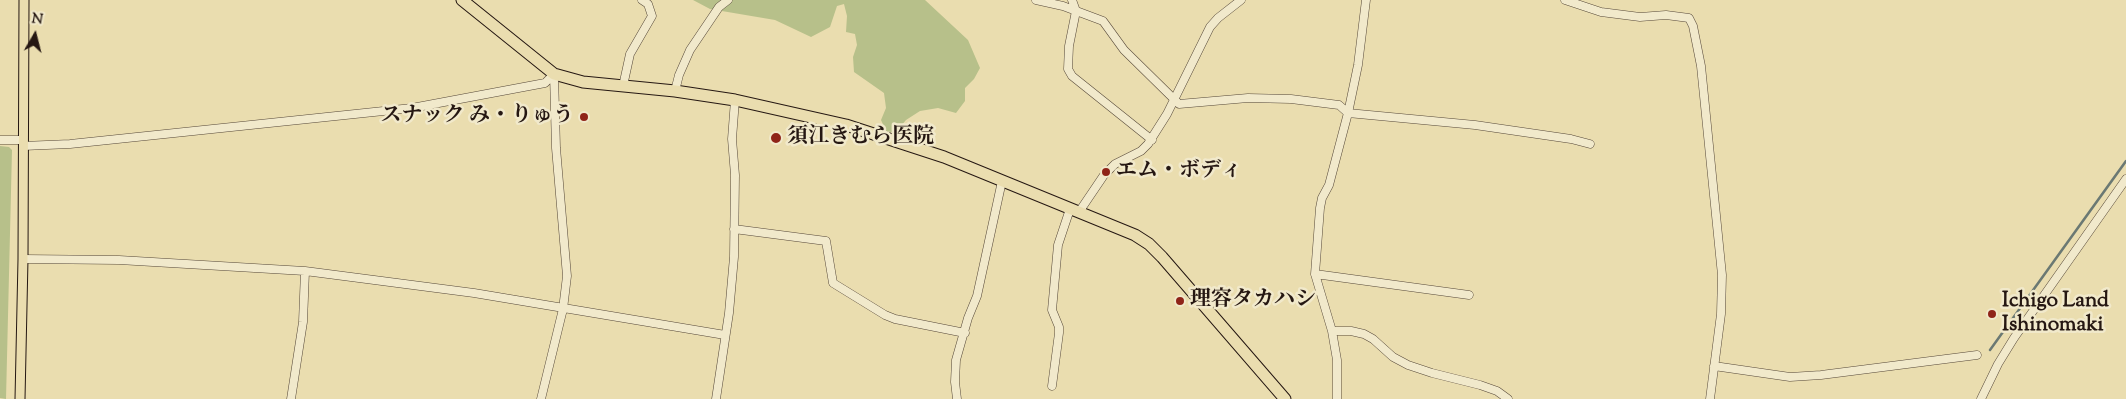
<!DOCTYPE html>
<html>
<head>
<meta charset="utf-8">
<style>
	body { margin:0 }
	#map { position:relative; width:2126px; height:399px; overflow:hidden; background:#eaddaf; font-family:"Sorts Mill Goudy",serif }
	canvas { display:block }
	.north { position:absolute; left:10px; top:10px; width:50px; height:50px; -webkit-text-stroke:4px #f1e9cb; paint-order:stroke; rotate:8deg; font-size:14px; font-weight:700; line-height:20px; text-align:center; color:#251712 }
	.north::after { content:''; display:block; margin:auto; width:18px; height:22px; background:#251712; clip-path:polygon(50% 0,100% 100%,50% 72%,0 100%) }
</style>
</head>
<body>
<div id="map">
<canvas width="2126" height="399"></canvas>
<div class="north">N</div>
</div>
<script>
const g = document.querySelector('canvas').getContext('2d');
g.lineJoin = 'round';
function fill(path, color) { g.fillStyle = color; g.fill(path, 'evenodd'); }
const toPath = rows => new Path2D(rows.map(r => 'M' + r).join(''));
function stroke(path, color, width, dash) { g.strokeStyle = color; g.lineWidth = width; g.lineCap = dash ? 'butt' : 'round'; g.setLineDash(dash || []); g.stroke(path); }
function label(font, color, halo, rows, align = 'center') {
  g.font = font + ' "Sorts Mill Goudy","Noto Serif JP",serif'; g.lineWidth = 5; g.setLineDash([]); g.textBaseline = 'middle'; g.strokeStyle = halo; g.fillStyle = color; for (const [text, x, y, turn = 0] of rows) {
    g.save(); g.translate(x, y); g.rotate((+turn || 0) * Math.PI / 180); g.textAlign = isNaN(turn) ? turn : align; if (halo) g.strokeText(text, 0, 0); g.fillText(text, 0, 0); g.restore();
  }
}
const green = toPath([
	[693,0,925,0,968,40,980,68,974,79,965,88,965,101,956,113,938,108,920,111,906,120,895,133,886,131,881,120,886,108,884,93,854,72,853,57,857,45,855,34,846,32,847,16,844,4,837,6,830,27,811,37,775,20,710,9],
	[0,146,9,147,12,150,6,399,0,398]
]);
const stream = toPath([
	[1990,350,2126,161]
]);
const minor = toPath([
	[1036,0,1063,6,1103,21,1124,50,1179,104,1248,98,1291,99,1339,105,1348,113,1475,125,1571,139,1590,144],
	[1072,0,1076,11,1069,46,1068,69,1072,76,1152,140],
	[1366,0,1358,65,1348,113,1329,185,1322,198,1320,208,1315,274,1332,331,1351,331,1364,334,1373,339,1393,357,1408,365,1432,373,1480,385,1497,391,1508,399],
	[1565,0,1601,12,1640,17,1666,15,1689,18,1693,26,1701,66,1722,275,1721,314,1710,399],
	[623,86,630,54,652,16,648,4,642,0],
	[675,91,679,75,690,50,719,7,728,0],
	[0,140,23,140],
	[23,146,70,144,412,108,545,83,554,74],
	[1079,212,1104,175,1115,164,1141,151,1148,144,1167,114,1210,27,1218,18,1241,0],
	[734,229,826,241,833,283,885,315,895,319,965,333],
	[23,259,119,260,305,271,474,293,725,335],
	[1315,274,1469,295],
	[1332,331,1337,360,1337,399],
	[1714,366,1790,377,1821,375,1977,355],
	[1052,386,1059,333,1059,327,1052,310,1058,245,1070,209],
	[291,399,303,322,305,271],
	[541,399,563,309,567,276,556,148,554,74],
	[716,399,729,313,734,257,735,175,732,139,735,100],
	[957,399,955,382,956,360,968,318,977,296,1002,181],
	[1981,399,1998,364,2014,338,2126,179]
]);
const major = toPath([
	[20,399,23,259,24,0]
]);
const highway = toPath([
	[462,0,554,74,583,82,675,91,735,100,846,125,944,157,1135,235,1149,244,1162,257,1285,399]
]);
const markers = [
	[584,117,5,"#8f2418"],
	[776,138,6,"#8f2418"],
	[1106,172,5,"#8f2418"],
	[1180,301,5,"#8f2418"],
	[1992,314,5,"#8f2418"]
];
const poiNames = [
	["スナック み・りゅう",574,117,"right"],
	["須江きむら医院",787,138],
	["エム・ボディ",1116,172],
	["理容タカハシ",1190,301],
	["Ichigo Land",2002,302],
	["Ishinomaki",2002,326]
];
fill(green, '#b7c08a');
stroke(stream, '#6b7973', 2.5);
stroke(minor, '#564839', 9);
stroke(major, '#251712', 11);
stroke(highway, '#251712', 13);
stroke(minor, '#f1e9cb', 8);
stroke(major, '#eaddaf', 9);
stroke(highway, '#eaddaf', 11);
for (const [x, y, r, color] of markers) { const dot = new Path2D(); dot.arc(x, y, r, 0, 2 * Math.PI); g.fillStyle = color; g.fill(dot); stroke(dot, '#f1e9cb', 2); }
label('bold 21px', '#251712', '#f1e9cb', poiNames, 'left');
</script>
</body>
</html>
